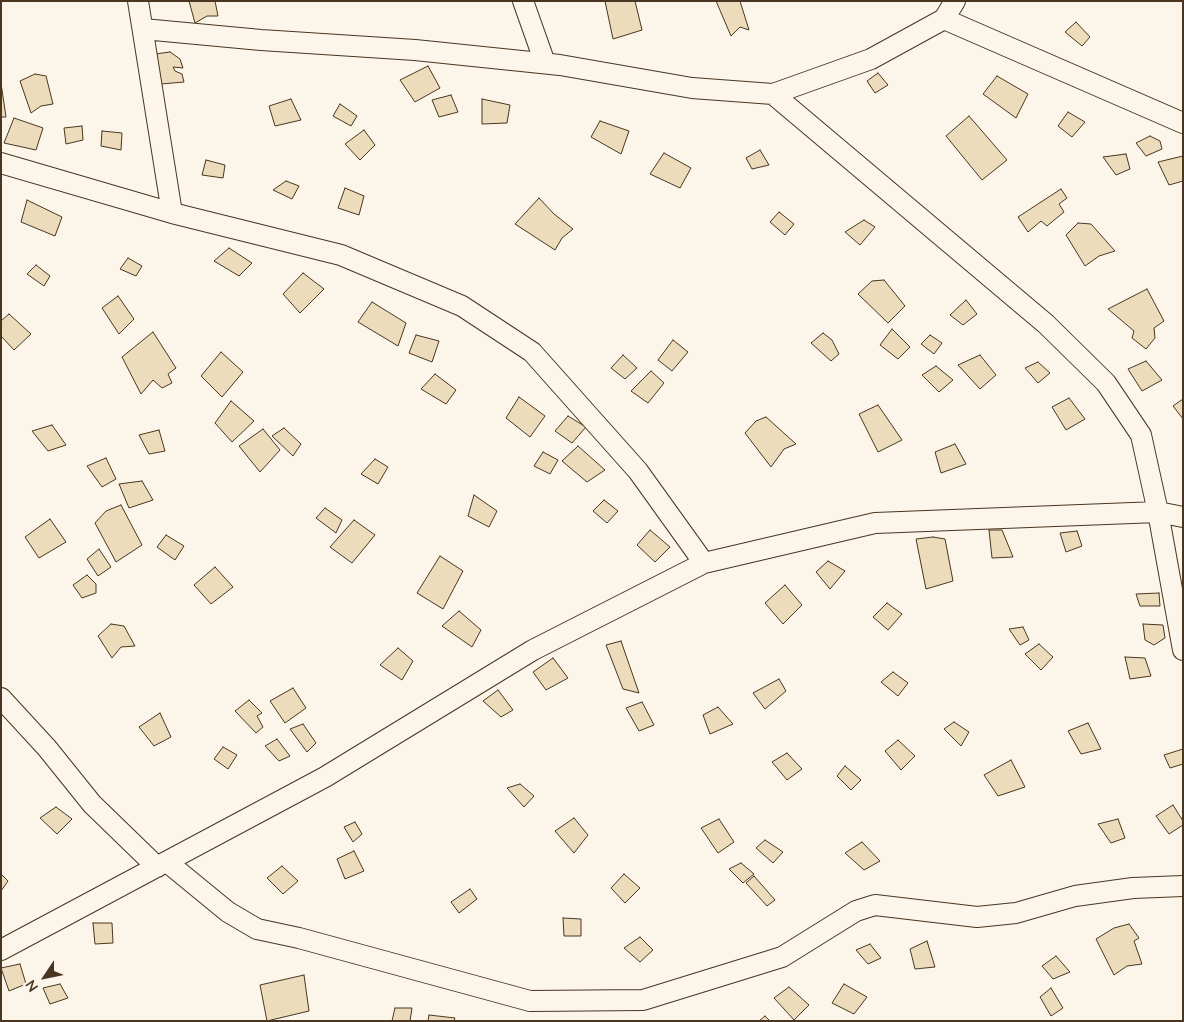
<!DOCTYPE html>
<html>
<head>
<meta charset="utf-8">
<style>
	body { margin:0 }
	#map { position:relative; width:1184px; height:1022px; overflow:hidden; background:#fbf6e9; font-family:"Nunito Sans",sans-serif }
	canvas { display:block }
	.frame { position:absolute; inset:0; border:2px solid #4a3520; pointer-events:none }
	.north { position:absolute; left:20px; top:952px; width:50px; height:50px; -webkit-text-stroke:4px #fbf6e9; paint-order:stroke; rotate:236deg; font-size:14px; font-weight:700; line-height:20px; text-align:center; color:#4a3520 }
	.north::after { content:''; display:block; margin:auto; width:18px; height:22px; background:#4a3520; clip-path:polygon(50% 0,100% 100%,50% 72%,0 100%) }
</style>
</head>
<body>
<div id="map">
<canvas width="1184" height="1022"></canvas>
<div class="frame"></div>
<div class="north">N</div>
</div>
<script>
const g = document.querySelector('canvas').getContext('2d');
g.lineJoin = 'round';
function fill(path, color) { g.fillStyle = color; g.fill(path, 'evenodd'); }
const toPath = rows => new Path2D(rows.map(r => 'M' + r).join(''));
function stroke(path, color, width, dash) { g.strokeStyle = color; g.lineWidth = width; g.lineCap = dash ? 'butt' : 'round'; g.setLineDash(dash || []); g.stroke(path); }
const building = toPath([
	[189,1,215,1,218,16,207,16,195,23,189,1],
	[605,1,635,1,642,30,613,39,605,1],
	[716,1,740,1,749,30,740,27,731,36,716,1],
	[1076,22,1090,37,1082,46,1065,32,1076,22],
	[170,52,180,59,183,68,173,67,175,71,182,74,184,82,161,84,155,54,170,52],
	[428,66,440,88,415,102,400,80,428,66],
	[878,73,888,85,875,93,867,81,878,73],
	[35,74,46,76,53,104,41,106,31,113,20,81,35,74],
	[997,76,1028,94,1016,118,983,94,997,76],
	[1,83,6,117,1,117,1,83],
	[451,95,458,112,439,117,432,100,451,95],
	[291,99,301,120,275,126,269,106,291,99],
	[482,99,510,105,507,123,482,124,482,99],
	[340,104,357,116,351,126,333,116,340,104],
	[1068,112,1085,122,1072,137,1058,126,1068,112],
	[969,116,1007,160,982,180,946,136,969,116],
	[14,118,43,128,36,150,4,143,14,118],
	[600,121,629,131,621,154,591,137,600,121],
	[82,126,83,140,66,144,64,128,82,126],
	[364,130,375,145,360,160,345,144,364,130],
	[102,131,122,133,121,150,101,146,102,131],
	[1150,136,1160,141,1162,149,1146,156,1136,143,1150,136],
	[760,150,769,165,752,169,746,158,760,150],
	[664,153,691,168,680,188,650,174,664,153],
	[1126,154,1130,169,1116,175,1103,157,1126,154],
	[1183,156,1183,181,1169,185,1158,162,1183,156],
	[206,160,225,165,223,178,202,175,206,160],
	[286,181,299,186,292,199,273,190,286,181],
	[345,188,364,196,359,215,338,208,345,188],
	[1061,189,1067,198,1059,204,1064,212,1047,226,1041,221,1028,232,1018,217,1061,189],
	[539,198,554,214,573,229,562,238,555,250,515,224,539,198],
	[27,200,62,217,55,236,21,222,27,200],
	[779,212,794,224,785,235,770,222,779,212],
	[864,220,875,227,860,245,845,232,864,220],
	[1078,223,1091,224,1115,251,1099,256,1085,266,1066,235,1078,223],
	[229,248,252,263,239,276,214,261,229,248],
	[128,258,142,266,136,276,120,269,128,258],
	[36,265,50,276,44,286,27,274,36,265],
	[303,273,324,289,300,313,283,294,303,273],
	[884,280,905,306,888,323,858,294,872,281,884,280],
	[1147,289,1164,321,1154,328,1155,338,1146,349,1132,338,1134,331,1108,309,1147,289],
	[118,296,134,319,119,334,102,308,118,296],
	[966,300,977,314,963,325,950,315,966,300],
	[372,302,406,323,398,346,358,322,372,302],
	[9,314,31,334,14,350,1,336,1,321,9,314],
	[892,329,910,347,898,359,880,345,892,329],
	[153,332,176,368,168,374,172,383,162,388,153,380,141,394,122,357,153,332],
	[823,333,832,340,839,354,831,361,811,343,823,333],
	[416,335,439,341,432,362,409,353,416,335],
	[930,335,942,343,934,354,921,344,930,335],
	[673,340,688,352,672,371,658,360,673,340],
	[221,352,243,372,222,397,201,376,221,352],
	[623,355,637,368,625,379,611,368,623,355],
	[980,355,996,375,980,389,958,365,980,355],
	[1146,361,1162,380,1142,391,1128,369,1146,361],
	[1038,362,1050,373,1038,383,1025,368,1038,362],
	[936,366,953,380,939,392,922,375,936,366],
	[651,371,664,383,648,403,631,391,651,371],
	[435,374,456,390,446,404,421,389,435,374],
	[519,397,545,416,530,437,506,418,519,397],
	[1069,398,1085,419,1066,430,1052,407,1069,398],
	[1183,399,1183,419,1173,406,1183,399],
	[231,401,254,421,232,442,215,423,231,401],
	[878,405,902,440,878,452,859,414,878,405],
	[568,416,586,427,572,443,555,431,568,416],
	[766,417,796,444,784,449,771,467,745,433,756,421,766,417],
	[52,425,66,445,48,451,32,431,52,425],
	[284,428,301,444,293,456,272,436,284,428],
	[263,429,280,450,260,472,239,446,263,429],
	[159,430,165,451,149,454,139,435,159,430],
	[955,444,966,464,941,473,935,452,955,444],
	[578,446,605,470,587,482,562,461,578,446],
	[543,452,558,460,550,474,534,466,543,452],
	[106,458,116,479,102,487,87,466,106,458],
	[375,459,388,467,378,484,361,474,375,459],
	[142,481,153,500,129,508,119,484,142,481],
	[474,495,497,511,489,527,468,516,474,495],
	[604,500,618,511,607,523,593,511,604,500],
	[121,505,142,545,116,562,95,523,106,511,121,505],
	[325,508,342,520,336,533,316,518,325,508],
	[50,519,66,542,39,558,25,537,50,519],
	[354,520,375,535,352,563,330,547,354,520],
	[650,530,670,547,655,562,637,545,650,530],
	[989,530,1002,530,1013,557,992,558,989,530],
	[1077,531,1082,546,1066,552,1060,533,1077,531],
	[166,535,184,546,175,560,157,547,166,535],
	[933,537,945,539,953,581,926,589,916,539,933,537],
	[99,549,111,567,98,576,87,559,99,549],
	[440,556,463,571,443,609,417,593,440,556],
	[828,561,845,571,830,589,816,572,828,561],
	[215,567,233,587,211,604,194,585,215,567],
	[87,575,96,584,96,593,82,598,73,585,87,575],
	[785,585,802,605,783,624,765,603,785,585],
	[1159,593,1160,606,1140,606,1136,594,1159,593],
	[887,603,902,614,888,630,873,617,887,603],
	[459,611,481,630,472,647,442,626,459,611],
	[111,624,124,626,135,646,121,647,112,658,98,636,111,624],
	[1143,624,1163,625,1165,638,1154,645,1145,640,1143,624],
	[1023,627,1029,640,1020,645,1009,629,1023,627],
	[621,641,639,693,623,689,606,645,621,641],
	[1039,644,1053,657,1041,670,1025,654,1039,644],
	[398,648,413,661,402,680,380,665,398,648],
	[1125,657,1145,658,1151,676,1130,679,1125,657],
	[553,658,568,678,546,690,533,672,553,658],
	[893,672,908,683,898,696,881,682,893,672],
	[779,679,786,691,765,709,753,693,779,679],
	[293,688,306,708,285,723,270,701,293,688],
	[498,690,513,710,501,717,483,701,498,690],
	[249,700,262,713,257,716,263,727,256,733,235,711,249,700],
	[642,702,654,725,639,731,626,708,642,702],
	[718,707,733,724,710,734,703,715,718,707],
	[160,713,171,737,154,746,139,727,160,713],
	[954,722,969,732,961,746,944,729,954,722],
	[1088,723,1101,749,1081,754,1068,731,1088,723],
	[303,724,316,743,307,752,290,729,303,724],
	[277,739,290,756,279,761,265,746,277,739],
	[898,740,915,756,901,770,885,751,898,740],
	[223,747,237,755,228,769,214,759,223,747],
	[1183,749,1183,764,1170,768,1164,755,1183,749],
	[787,753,802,769,787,780,772,762,787,753],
	[1011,760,1025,787,998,796,984,775,1011,760],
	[845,766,861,780,851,790,837,776,845,766],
	[520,784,534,796,524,807,507,788,520,784],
	[1173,805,1183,821,1183,825,1169,834,1156,816,1173,805],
	[56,807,72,819,57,834,40,818,56,807],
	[574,818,588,835,574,853,555,831,574,818],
	[719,819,734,842,718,853,701,828,719,819],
	[1118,819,1125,838,1111,843,1098,824,1118,819],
	[355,822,362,834,353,842,344,827,355,822],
	[765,840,783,852,773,863,756,848,765,840],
	[862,842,880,861,864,870,845,853,862,842],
	[354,851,364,871,345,879,337,859,354,851],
	[741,863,754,874,743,883,729,869,741,863],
	[282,866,298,881,283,894,267,878,282,866],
	[1,874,8,881,1,891,1,874],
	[624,874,640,888,625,903,611,888,624,874],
	[754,876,775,900,767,906,746,883,754,876],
	[470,889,477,899,459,913,451,902,470,889],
	[563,918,581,919,581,936,564,936,563,918],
	[93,923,112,923,113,943,95,944,93,923],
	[1129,924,1139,938,1134,941,1142,964,1127,966,1114,975,1096,939,1114,928,1129,924],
	[640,937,653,950,640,962,624,948,640,937],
	[927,941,935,967,915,969,910,949,927,941],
	[870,944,881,958,868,964,856,950,870,944],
	[1056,956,1070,972,1053,979,1042,966,1056,956],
	[20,964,26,984,9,991,1,968,20,964],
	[304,975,309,1011,267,1021,260,985,304,975],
	[60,984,68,998,50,1004,43,988,60,984],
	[844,984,867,997,854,1014,832,1003,844,984],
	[789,987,809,1005,794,1020,774,998,789,987],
	[1051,988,1063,1008,1051,1016,1040,997,1051,988],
	[395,1008,412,1008,410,1021,392,1021,395,1008],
	[429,1015,455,1018,454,1021,428,1021,429,1015],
	[765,1016,770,1021,759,1021,765,1016]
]);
const street = toPath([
	[138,1,172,213],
	[523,1,545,63],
	[944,19,1183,123],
	[143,29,261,40,415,50,560,65,692,88,773,94,871,59,944,19,955,1],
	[773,94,1046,324,1106,383,1141,435,1158,512,1183,650],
	[1,163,172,213,341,255,462,306,532,352,638,471,704,563],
	[1,698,47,748,92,804,157,867],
	[167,862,228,912,257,929,299,938,530,1001,643,1000,782,957,856,911,875,905,977,917,1016,913,1075,896,1133,888,1183,886],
	[1,950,325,777,533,650,704,563,875,523,1158,512,1183,517]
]);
fill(building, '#ecdcbc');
stroke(building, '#4a3520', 1);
stroke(street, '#4a3520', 22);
stroke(street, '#fbf6e9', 20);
</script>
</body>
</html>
